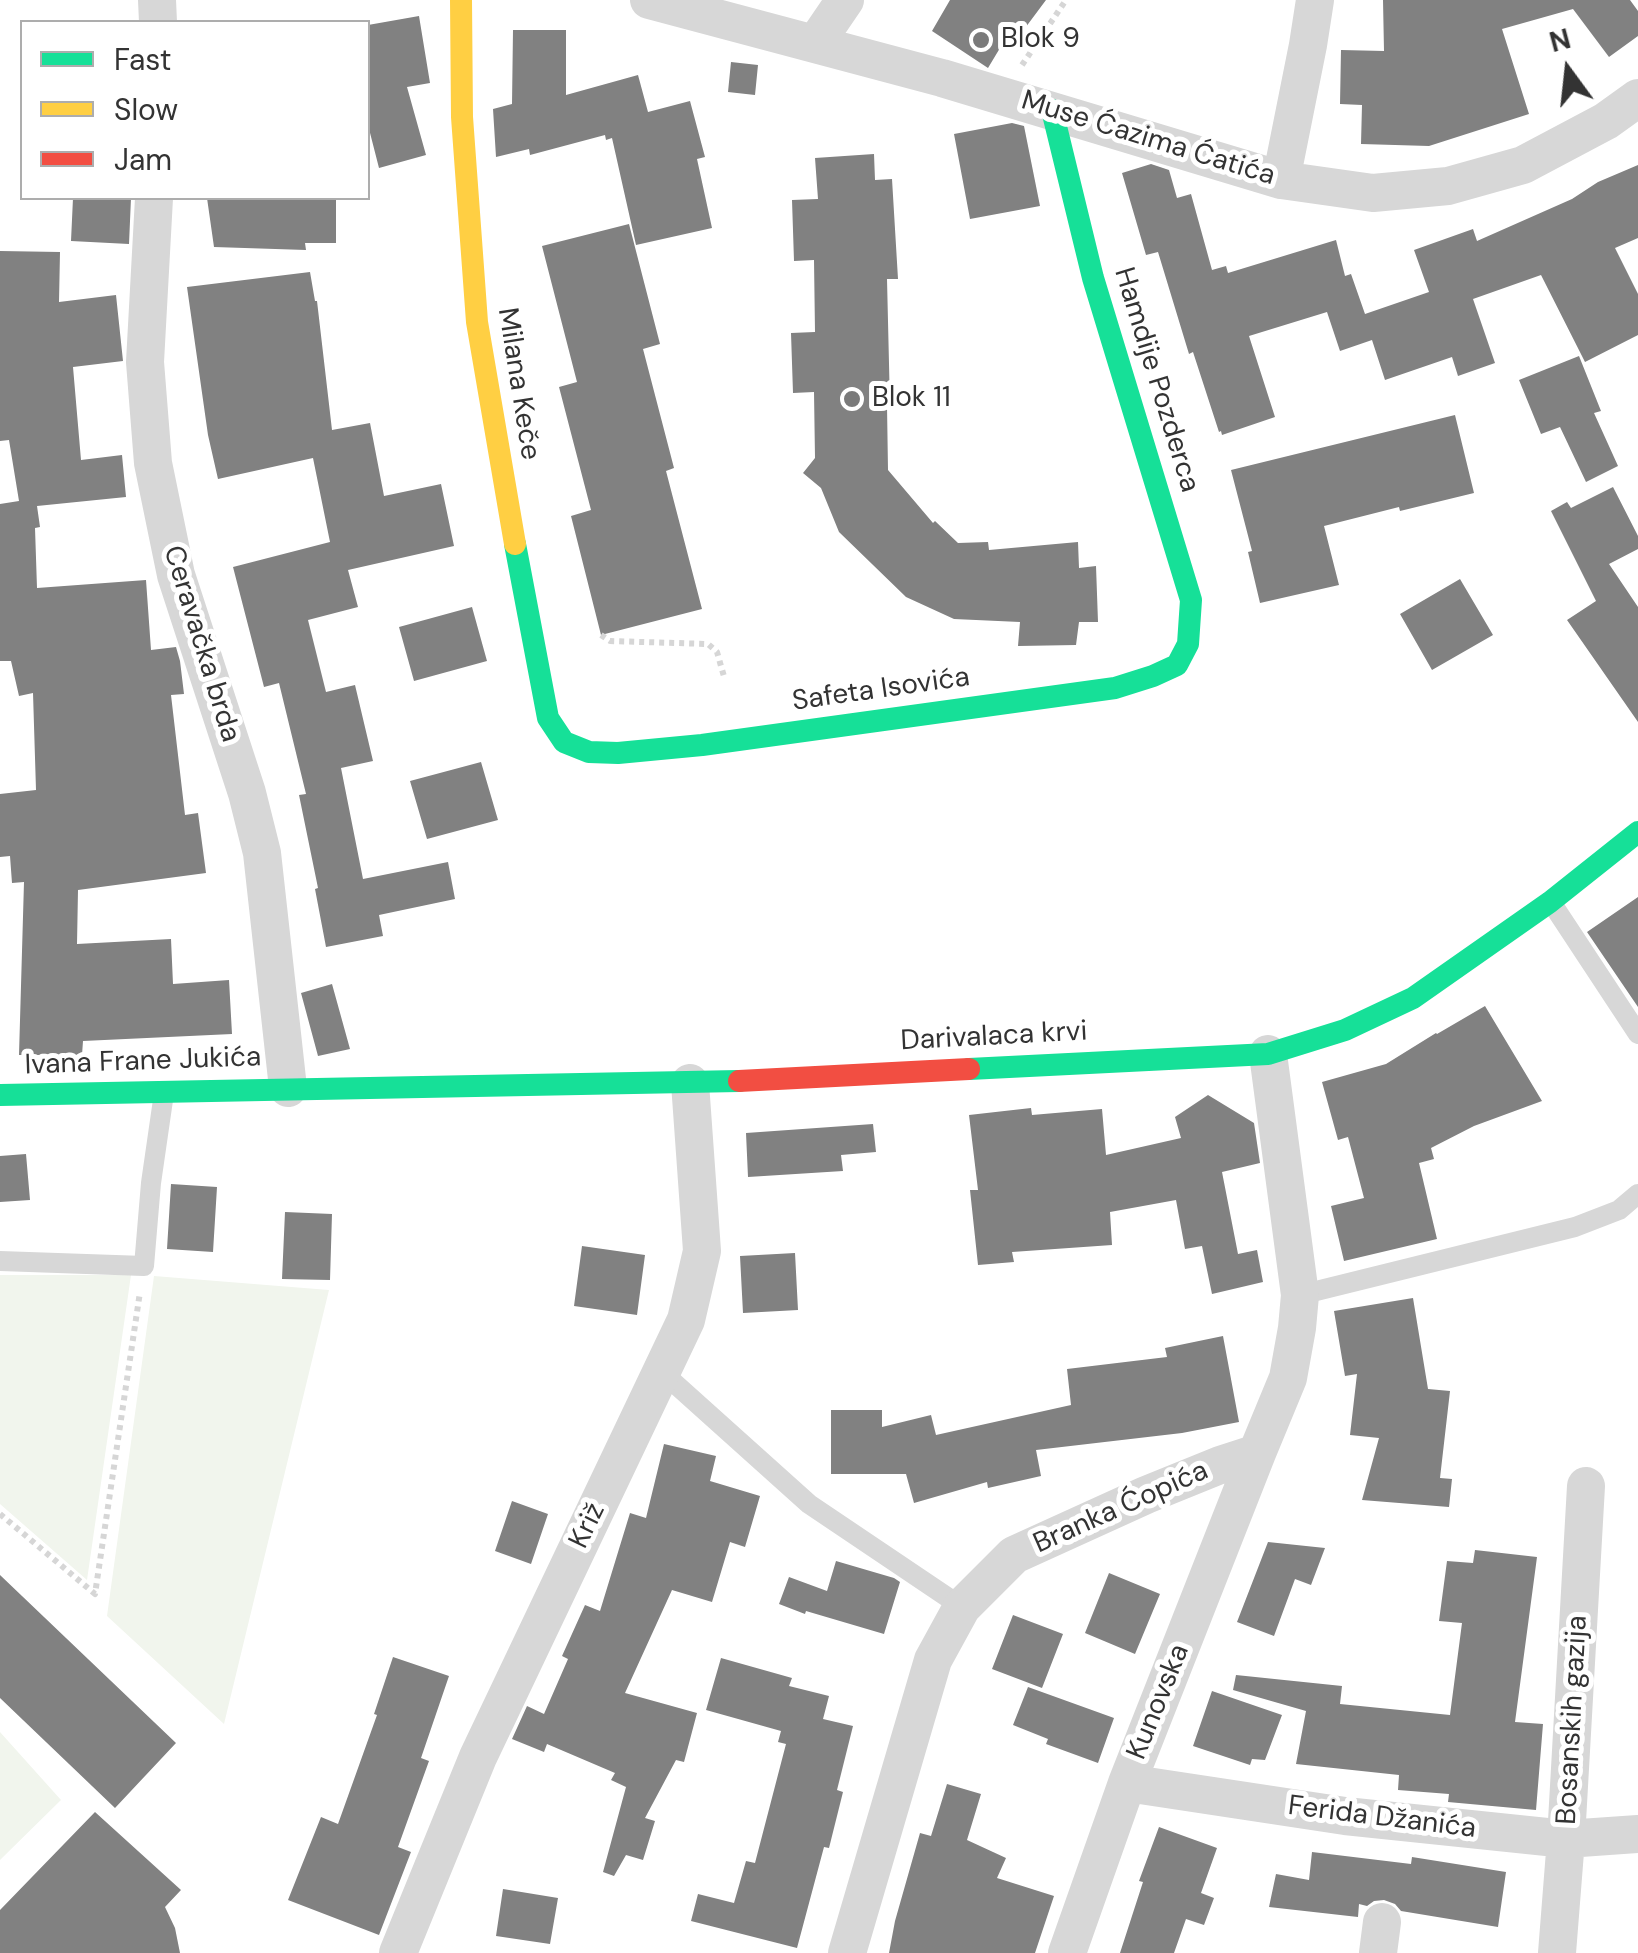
<!DOCTYPE html>
<html>
<head>
<meta charset="utf-8">
<style>
	body { margin:0 }
	#map { position:relative; width:1638px; height:1953px; overflow:hidden; background:#fff; font-family:"DM Sans",sans-serif }
	canvas { display:block }
	.legend { position:absolute; left:20px; top:20px; width:350px; height:180px; box-sizing:border-box; background:#fff; border:2px solid #adadad; margin:0; padding:12px 18px; list-style:none; font-size:30px; color:#333 }
	.legend li { display:flex; align-items:center; gap:20px; height:50px }
	.legend b { width:50px; border:2px solid #adadad }
	.north { position:absolute; left:1518px; top:20px; width:100px; height:100px; -webkit-text-stroke:8px #fff; paint-order:stroke; rotate:345deg; font-size:28px; font-weight:700; line-height:40px; text-align:center; color:#333 }
	.north::after { content:''; display:block; margin:auto; width:35px; height:45px; background:#333; clip-path:polygon(50% 0,100% 100%,50% 72%,0 100%) }
</style>
</head>
<body>
<div id="map">
<canvas width="1638" height="1953"></canvas>
<ul class="legend">
<li><b style="height:12px;background:#16e098"></b>Fast</li>
<li><b style="height:12px;background:#ffcf43"></b>Slow</li>
<li><b style="height:12px;background:#f24e42"></b>Jam</li>
</ul>
<div class="north">N</div>
</div>
<script>
const g = document.querySelector('canvas').getContext('2d');
g.lineJoin = 'round';
function fill(path, color) { g.fillStyle = color; g.fill(path, 'evenodd'); }
const toPath = rows => new Path2D(rows.map(r => 'M' + r).join(''));
function stroke(path, color, width, dash) { g.strokeStyle = color; g.lineWidth = width; g.lineCap = dash ? 'butt' : 'round'; g.setLineDash(dash || []); g.stroke(path); }
function label(font, color, halo, rows, align = 'center') {
  g.font = font + ' "DM Sans",sans-serif'; g.lineWidth = 10; g.setLineDash([]); g.textBaseline = 'middle'; g.strokeStyle = halo; g.fillStyle = color; for (const [text, x, y, turn = 0] of rows) {
    g.save(); g.translate(x, y); g.rotate((+turn || 0) * Math.PI / 180); g.textAlign = isNaN(turn) ? turn : align; if (halo) g.strokeText(text, 0, 0); g.fillText(text, 0, 0); g.restore();
  }
}
const green = toPath([
	[0,1275,131,1275,87,1580,0,1504],
	[154,1276,329,1290,224,1724,107,1616],
	[0,1732,61,1800,0,1860]
]);
const building = toPath([
	[950,0,1046,0,1008,51,1000,48,988,68,932,31],
	[1383,0,1630,0,1638,11,1638,36,1609,57,1573,9,1502,29,1529,114,1429,146,1361,144,1362,105,1340,104,1341,50,1384,51],
	[419,16,430,83,407,87,426,155,379,168,368,125,368,25],
	[513,30,566,30,566,95,638,75,648,112,690,101,705,157,697,159,712,228,636,245,612,138,606,140,605,135,530,155,529,149,496,157,493,109,512,104],
	[731,62,758,65,755,95,728,92],
	[1012,123,1024,126,1040,206,970,219,954,134],
	[874,154,875,180,892,179,898,279,887,279,890,406,887,406,888,470,933,523,935,521,958,543,988,542,989,550,1078,542,1079,568,1096,566,1098,622,1079,622,1076,645,1018,646,1020,622,954,619,906,597,839,532,821,488,803,473,815,458,814,392,793,393,791,333,815,332,814,260,794,261,792,200,818,199,815,158],
	[1151,164,1169,170,1177,198,1191,194,1212,270,1226,266,1228,273,1336,240,1345,276,1351,274,1365,314,1429,292,1414,250,1473,229,1477,241,1572,199,1598,182,1638,165,1638,238,1615,248,1638,294,1638,335,1585,362,1541,275,1473,299,1495,363,1458,376,1452,357,1385,380,1372,340,1340,351,1327,312,1249,336,1275,417,1222,435,1221,431,1219,432,1193,352,1189,354,1158,252,1146,255,1122,173],
	[73,198,131,198,129,244,71,241],
	[207,198,336,198,336,243,305,243,306,250,214,247],
	[629,224,660,344,643,349,674,468,666,471,702,609,601,635,571,516,591,510,559,387,577,382,542,246],
	[0,251,60,252,59,302,116,295,123,361,73,367,81,460,122,455,126,497,37,506,40,527,35,528,37,588,146,580,151,650,176,647,180,661,184,694,171,695,185,815,198,813,206,873,78,890,77,944,171,939,173,984,229,980,232,1034,83,1041,82,1055,19,1055,24,882,12,883,10,856,0,857,0,794,36,790,33,693,19,696,11,661,0,661,0,504,19,501,9,440,0,441],
	[310,272,315,301,317,301,332,430,370,423,384,496,441,484,454,546,348,570,358,607,308,620,326,692,355,685,373,761,341,768,363,879,448,862,455,899,379,915,383,936,326,947,315,889,318,888,299,795,306,794,279,683,264,687,233,567,330,542,313,458,218,479,208,435,187,287],
	[1579,356,1601,411,1594,413,1618,466,1586,482,1560,427,1541,434,1519,380],
	[1455,415,1474,493,1400,511,1399,507,1324,526,1339,585,1260,603,1248,552,1252,551,1231,470],
	[1613,487,1638,536,1638,549,1609,564,1638,607,1638,722,1567,620,1596,601,1551,511,1567,502,1571,508],
	[1460,579,1493,635,1432,670,1400,614],
	[472,607,487,661,414,681,399,627],
	[481,762,498,820,427,839,410,781],
	[1638,897,1638,1007,1587,932],
	[332,984,350,1049,318,1056,301,993],
	[1485,1006,1542,1101,1474,1126,1431,1148,1434,1159,1419,1163,1437,1239,1344,1261,1331,1206,1364,1198,1348,1137,1338,1140,1322,1082,1386,1064,1436,1033,1437,1034],
	[1208,1095,1254,1123,1260,1163,1222,1172,1238,1254,1257,1250,1263,1282,1212,1294,1202,1246,1185,1249,1176,1200,1110,1212,1112,1245,1012,1252,1014,1262,978,1265,970,1190,978,1190,969,1115,1031,1108,1032,1115,1102,1109,1106,1155,1181,1138,1175,1117],
	[873,1124,876,1152,841,1155,843,1171,748,1177,746,1133],
	[26,1154,30,1200,0,1202,0,1156],
	[171,1184,217,1187,213,1252,167,1249],
	[285,1212,332,1214,330,1280,282,1279],
	[582,1246,645,1255,637,1315,574,1306],
	[795,1253,798,1310,743,1313,740,1256],
	[1413,1298,1428,1389,1450,1391,1440,1478,1452,1479,1449,1507,1362,1500,1379,1438,1350,1435,1357,1374,1345,1376,1334,1311],
	[1223,1336,1239,1422,1182,1433,1036,1450,1041,1476,988,1488,987,1482,914,1503,906,1474,831,1474,831,1410,882,1410,882,1427,931,1415,936,1435,1071,1405,1067,1369,1167,1357,1165,1348],
	[664,1444,716,1456,710,1481,760,1496,745,1547,730,1542,712,1602,672,1590,625,1693,697,1713,684,1762,676,1760,645,1818,655,1821,643,1860,626,1855,614,1876,603,1872,626,1787,611,1780,615,1773,547,1744,544,1752,512,1739,527,1706,544,1714,568,1659,562,1656,585,1605,600,1611,630,1513,646,1518],
	[512,1501,548,1514,531,1564,495,1551],
	[1268,1542,1325,1548,1311,1585,1295,1579,1274,1636,1237,1622],
	[1475,1550,1537,1557,1515,1722,1543,1724,1536,1810,1448,1802,1449,1794,1398,1790,1399,1775,1296,1764,1306,1711,1233,1690,1236,1675,1342,1686,1340,1704,1450,1715,1462,1623,1439,1621,1447,1561,1473,1563],
	[836,1561,894,1578,900,1582,884,1634,806,1611,805,1614,779,1604,789,1577,827,1591],
	[1109,1573,1160,1594,1135,1654,1085,1633],
	[0,1575,176,1743,115,1808,0,1698],
	[1013,1615,1063,1634,1042,1688,992,1669],
	[393,1657,449,1676,421,1758,429,1761,398,1847,411,1852,379,1935,288,1900,321,1817,338,1824,377,1715,374,1714],
	[721,1658,792,1678,789,1686,829,1696,823,1719,853,1726,837,1790,843,1792,829,1848,824,1847,797,1948,691,1921,698,1894,734,1903,746,1861,755,1863,786,1744,778,1742,781,1731,706,1710],
	[1028,1687,1114,1718,1098,1763,1046,1744,1048,1739,1013,1725],
	[1212,1691,1282,1715,1265,1760,1252,1759,1250,1765,1193,1746],
	[947,1784,981,1794,967,1840,1006,1858,997,1878,1054,1896,1035,1953,889,1953,895,1921,920,1833,931,1836],
	[95,1812,181,1890,165,1907,175,1928,180,1953,0,1953,0,1910],
	[1159,1827,1217,1848,1201,1893,1214,1898,1204,1925,1186,1919,1174,1953,1120,1953,1143,1882,1139,1881],
	[1312,1852,1411,1864,1412,1857,1506,1872,1498,1927,1401,1911,1395,1904,1384,1900,1374,1901,1367,1906,1359,1904,1358,1917,1269,1907,1276,1874,1309,1880],
	[503,1889,558,1898,550,1944,496,1936]
]);
const path = toPath([
	[1022,65,1066,0],
	[601,635,610,641,708,644,717,652,725,680],
	[0,1514,95,1594,140,1292]
]);
const lane = toPath([
	[1551,902,1638,1034],
	[0,1261,144,1266,151,1183,164,1093],
	[1300,1295,1575,1227,1619,1210,1638,1194],
	[662,1372,809,1504,962,1607]
]);
const street = toPath([
	[157,0,158,22],
	[649,0,942,78,1281,180,1373,193,1448,186,1523,165,1606,121,1638,98],
	[815,44,845,0],
	[1281,180,1308,45,1315,0],
	[154,198,145,362,153,463,176,575,247,793,262,853,288,1088],
	[1127,1783,1345,1816,1566,1839,1638,1834],
	[398,1953,478,1757,686,1320,702,1251,690,1083],
	[847,1953,933,1660,962,1607,1014,1555,1146,1495,1220,1465,1257,1453,1288,1378,1297,1328,1300,1295,1268,1054],
	[1067,1953,1127,1783,1257,1453],
	[1378,1953,1382,1922],
	[1557,1953,1566,1839,1586,1486]
]);
const fast = toPath([
	[515,544,548,718,564,742,589,752,618,753,702,745,1115,688,1153,676,1177,665,1188,644,1191,600,1093,278,1052,110],
	[969,1069,1268,1054,1345,1030,1413,998,1550,902,1638,832],
	[0,1095,739,1081]
]);
const slow = toPath([
	[461,0,462,117,477,322,515,544]
]);
const jam = toPath([
	[739,1081,969,1069]
]);
const markers = [
	[981,40,10,"#7a7a7a"],
	[852,399,10,"#7a7a7a"]
];
const poiNames = [
	["Blok 9",1001,40],
	["Blok 11",872,399]
];
const streetNames = [
	["Muse Ćazima Ćatića",1148,139,17],
	["Hamdije Pozderca",1156,380,73],
	["Milana Keče",518,384,81],
	["Ceravačka brda",201,644,73],
	["Safeta Isovića",881,690,-8],
	["Darivalaca krvi",994,1037,-3],
	["Ivana Frane Jukića",143,1062,-2],
	["Branka Ćopića",1121,1508,-24],
	["Križ",588,1526,-64],
	["Kunovska",1159,1702,-68],
	["Bosanskih gazija",1573,1720,-87],
	["Ferida Džanića",1382,1818,7]
];
fill(green, '#f1f5ed');
fill(building, '#818181');
stroke(path, '#d6d6d6', 6, [5, 5]);
stroke(lane, '#d7d7d7', 20);
stroke(street, '#d7d7d7', 38);
stroke(fast, '#16e098', 22);
stroke(slow, '#ffcf43', 22);
stroke(jam, '#f24e42', 22);
for (const [x, y, r, color] of markers) { const dot = new Path2D(); dot.arc(x, y, r, 0, 2 * Math.PI); g.fillStyle = color; g.fill(dot); stroke(dot, '#fff', 4); }
label('28px', '#333', '#fff', poiNames, 'left');
label('28px', '#333', '#fff', streetNames);
</script>
</body>
</html>
